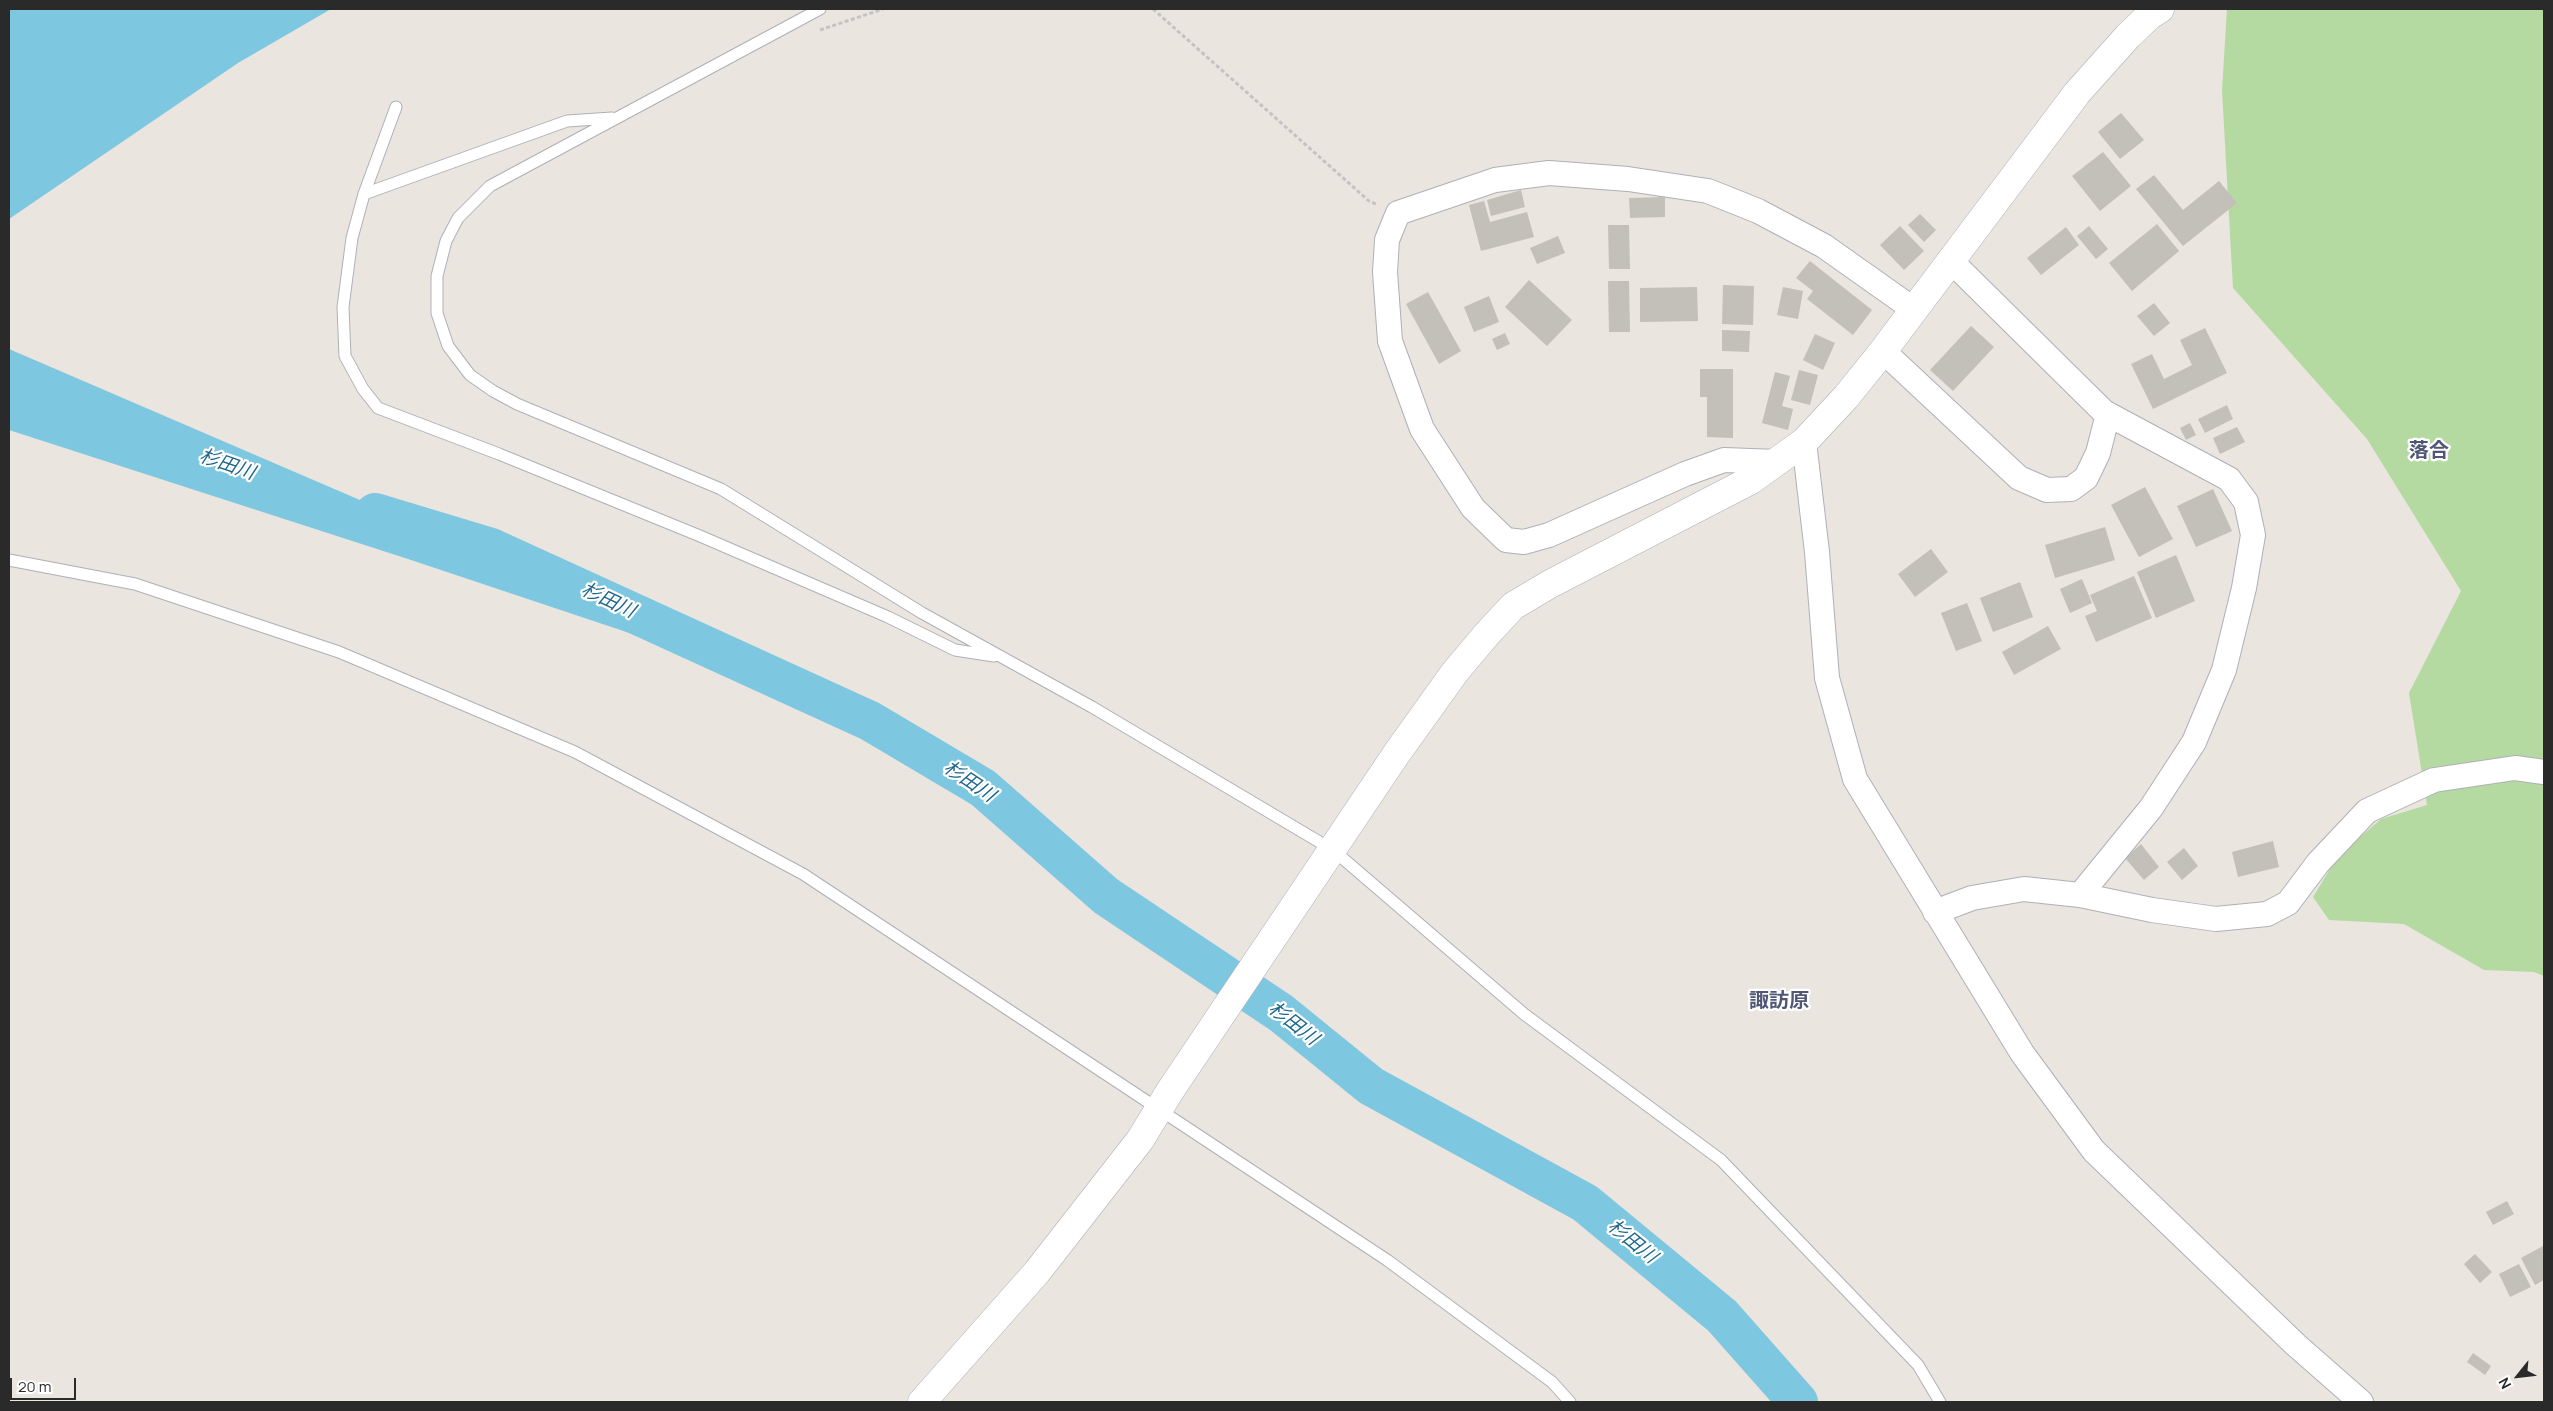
<!DOCTYPE html>
<html>
<head>
<meta charset="utf-8">
<style>
	body { margin:0 }
	#map { position:relative; width:2553px; height:1411px; overflow:hidden; background:#eae5de; font-family:Manrope,sans-serif }
	canvas { display:block }
	.frame { position:absolute; inset:0; border:10px solid #2a2a2a; pointer-events:none }
	.north { position:absolute; left:2493px; top:1351px; width:50px; height:50px; -webkit-text-stroke:4px #fff; paint-order:stroke; rotate:241deg; font-size:14px; font-weight:700; line-height:20px; text-align:center; color:#2a2a2a }
	.north::after { content:''; display:block; margin:auto; width:18px; height:22px; background:#2a2a2a; clip-path:polygon(50% 0,100% 100%,50% 72%,0 100%) }
	.scale { position:absolute; left:10px; top:1378px; width:66px; height:22px; box-sizing:border-box; border:2px solid #2a2a2a; border-top:0; padding-left:6px; font-size:15px; line-height:18px; white-space:nowrap; color:#2a2a2a; -webkit-text-stroke:4px #fff; paint-order:stroke }
</style>
</head>
<body>
<div id="map">
<canvas width="2553" height="1411"></canvas>
<div class="frame"></div>
<div class="north">N</div>
<div class="scale">20 m</div>
</div>
<script>
const g = document.querySelector('canvas').getContext('2d');
g.lineJoin = 'round';
function fill(path, color) { g.fillStyle = color; g.fill(path, 'evenodd'); }
const toPath = rows => new Path2D(rows.map(r => 'M' + r).join(''));
function stroke(path, color, width, dash) { g.strokeStyle = color; g.lineWidth = width; g.lineCap = dash ? 'butt' : 'round'; g.setLineDash(dash || []); g.stroke(path); }
function label(font, color, halo, rows, align = 'center') {
  g.font = font + ' Manrope,"Noto Sans JP",sans-serif'; g.lineWidth = 4.5; g.setLineDash([]); g.textBaseline = 'middle'; g.strokeStyle = halo; g.fillStyle = color; for (const [text, x, y, turn = 0] of rows) {
    g.save(); g.translate(x, y); g.rotate((+turn || 0) * Math.PI / 180); g.textAlign = isNaN(turn) ? turn : align; if (halo) g.strokeText(text, 0, 0); g.fillText(text, 0, 0); g.restore();
  }
}
const green = toPath([
	[2227,9,2544,9,2544,976,2534,972,2484,970,2404,924,2329,920,2313,897,2338,856,2381,819,2427,805,2409,693,2461,591,2367,439,2233,288,2222,90]
]);
const water = toPath([
	[9,9,331,9,238,63,9,219],
	[9,349,806,692,408,559,9,430]
]);
const river = toPath([
	[375,513,491,548,870,721,983,788,1106,896,1281,1013,1371,1086,1585,1203,1722,1316,1798,1402]
]);
const building = toPath([
	[2121,113,2144,140,2120,159,2098,132],
	[2103,152,2131,186,2100,211,2072,176],
	[2154,175,2183,210,2219,181,2237,203,2183,246,2136,189],
	[1521,190,1525,207,1491,216,1487,200],
	[1665,197,1665,217,1630,218,1629,198],
	[1484,201,1490,222,1527,212,1534,237,1481,251,1469,205],
	[1920,214,1936,230,1924,242,1908,225],
	[2157,224,2179,251,2132,291,2109,263],
	[1608,225,1629,225,1630,269,1609,269],
	[1900,226,1924,251,1904,270,1880,245],
	[2089,226,2108,249,2096,259,2077,236],
	[2066,227,2079,245,2041,275,2027,258],
	[1558,236,1565,253,1537,264,1530,248],
	[1810,261,1872,310,1853,335,1807,299,1813,291,1796,278],
	[1529,280,1572,320,1547,346,1505,307],
	[1608,281,1629,281,1630,332,1609,332],
	[1723,285,1754,286,1753,325,1722,324],
	[1697,287,1698,321,1640,322,1640,288],
	[1783,287,1803,291,1798,319,1777,315],
	[1428,292,1461,351,1439,364,1406,304],
	[1489,296,1499,322,1474,332,1464,307],
	[2154,303,2170,323,2154,336,2137,316],
	[1971,326,1994,347,1953,391,1930,370],
	[2205,328,2227,373,2153,409,2131,364,2152,354,2164,379,2192,365,2180,340],
	[1722,330,1750,331,1749,352,1722,351],
	[1505,333,1510,344,1497,350,1492,339],
	[1815,334,1835,343,1823,370,1803,360],
	[1700,369,1733,369,1733,438,1707,437,1707,397,1700,397],
	[1799,370,1818,375,1810,405,1791,400],
	[1775,372,1790,376,1782,406,1793,409,1788,430,1762,423],
	[2227,405,2233,419,2205,433,2198,419],
	[2190,423,2196,435,2186,440,2180,428],
	[2237,427,2245,442,2220,454,2213,438],
	[2145,487,2173,539,2139,557,2111,505],
	[2213,489,2232,531,2196,547,2177,506],
	[2105,527,2115,560,2055,578,2045,545],
	[1931,549,1948,572,1915,597,1898,574],
	[2176,555,2195,601,2156,618,2137,572],
	[2134,576,2152,618,2096,642,2085,616,2097,611,2090,595],
	[2082,579,2092,603,2070,613,2060,589],
	[2020,582,2033,617,1993,632,1980,598],
	[1967,603,1982,641,1956,651,1941,613],
	[2048,626,2061,649,2014,675,2002,652],
	[2273,841,2279,867,2238,877,2232,852],
	[2141,844,2159,867,2144,880,2125,858],
	[2184,848,2198,866,2182,880,2167,862],
	[2507,1201,2514,1214,2493,1225,2486,1212],
	[2543,1246,2544,1280,2535,1285,2521,1258],
	[2475,1254,2492,1272,2480,1283,2464,1264],
	[2519,1264,2531,1287,2510,1297,2499,1274],
	[2473,1353,2491,1366,2485,1375,2467,1362]
]);
const path = toPath([
	[1153,9,1369,201,1378,205],
	[820,30,883,9]
]);
const lane = toPath([
	[820,9,490,186,458,218,446,241,437,276,437,313,448,346,470,375,493,391,517,404,721,489,922,613,1092,707,1333,850,1524,1014,1721,1160,1918,1365,1940,1402],
	[396,107,364,194,352,238,343,307,345,356,363,389,378,408,499,454,700,536,888,617,955,650,994,656],
	[364,194,567,121,612,118],
	[9,560,135,584,339,652,575,752,803,874,1387,1260,1552,1382,1570,1402]
]);
const street = toPath([
	[1950,260,2104,412,2229,479,2246,502,2253,535,2244,588,2224,670,2194,742,2151,808,2080,895],
	[1883,351,2019,478,2047,490,2071,489,2086,478,2098,453,2108,414],
	[1804,442,1817,552,1827,678,1855,779,2022,1053,2094,1151,2296,1345,2361,1402],
	[1778,462,1724,460,1685,474,1549,535,1524,542,1506,540,1473,508,1422,429,1390,341,1385,272,1387,240,1398,213,1495,180,1549,173,1628,179,1708,191,1758,211,1824,246,1913,309],
	[1935,912,1972,898,2024,889,2080,895,2152,910,2216,919,2267,914,2288,903,2318,863,2367,811,2434,780,2515,768,2544,772]
]);
const secondary = toPath([
	[922,1402,1037,1272,1140,1140,1170,1091,1397,753,1455,672,1487,634,1513,606,1550,584,1751,480,1804,442,1846,397,1883,351,2077,93,2128,36,2149,16,2160,9]
]);
const waterNames = [
	["杉田川",227,465,19],
	["杉田川",608,601,25],
	["杉田川",969,782,34],
	["杉田川",1293,1024,38],
	["杉田川",1632,1242,39]
];
const quarterNames = [
	["落合",2429,451],
	["諏訪原",1779,1001]
];
fill(green, '#b5daa1');
fill(water, '#7ec7e0');
stroke(river, '#7ec7e0', 40);
fill(building, '#c3bfb9');
stroke(lane, '#aeb0b9', 13);
stroke(street, '#aeb0b9', 26);
stroke(secondary, '#aeb0b9', 29);
stroke(path, '#c3c3c3', 3, [4, 2.5]);
stroke(lane, '#fff', 11);
stroke(street, '#fff', 24);
stroke(secondary, '#fff', 28);
label('italic 19px', '#1e678b', '#fff', waterNames);
label('bold 20px', '#505775', '#fff', quarterNames);
</script>
</body>
</html>
